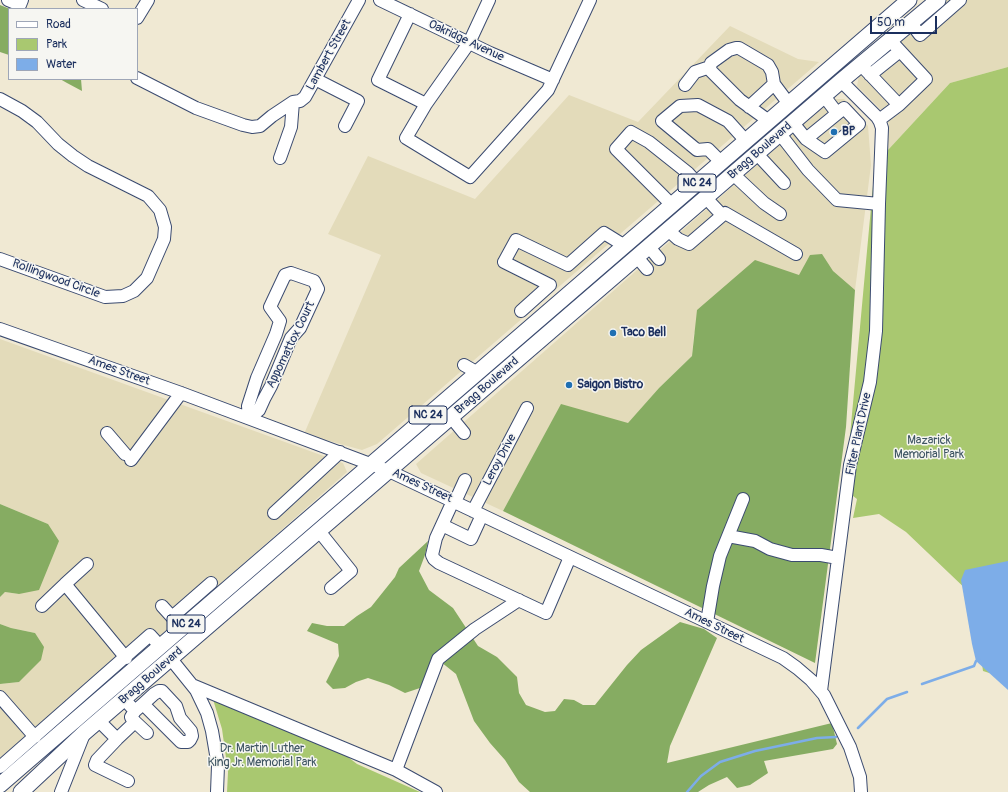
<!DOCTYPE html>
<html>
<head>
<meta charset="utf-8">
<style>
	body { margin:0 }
	#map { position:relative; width:1008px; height:792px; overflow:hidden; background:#f0e9d3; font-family:Pangolin,sans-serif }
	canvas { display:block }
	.legend { position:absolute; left:8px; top:8px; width:130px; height:72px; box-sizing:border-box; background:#f6f6f2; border:1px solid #9ea6b7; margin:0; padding:5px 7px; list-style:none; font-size:12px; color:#1b2f5e }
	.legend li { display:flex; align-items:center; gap:8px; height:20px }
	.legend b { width:20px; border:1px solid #9ea6b7 }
	.scale { position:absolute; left:870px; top:16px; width:67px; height:18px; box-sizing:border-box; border:2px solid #1b2f5e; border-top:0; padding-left:5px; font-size:12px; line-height:14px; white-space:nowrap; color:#1b2f5e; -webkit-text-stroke:3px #f6f6f2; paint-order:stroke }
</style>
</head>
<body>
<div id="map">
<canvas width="1008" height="792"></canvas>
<ul class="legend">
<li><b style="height:5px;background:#fff"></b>Road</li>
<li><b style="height:11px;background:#a9c870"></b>Park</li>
<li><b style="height:11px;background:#7dade8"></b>Water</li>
</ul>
<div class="scale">50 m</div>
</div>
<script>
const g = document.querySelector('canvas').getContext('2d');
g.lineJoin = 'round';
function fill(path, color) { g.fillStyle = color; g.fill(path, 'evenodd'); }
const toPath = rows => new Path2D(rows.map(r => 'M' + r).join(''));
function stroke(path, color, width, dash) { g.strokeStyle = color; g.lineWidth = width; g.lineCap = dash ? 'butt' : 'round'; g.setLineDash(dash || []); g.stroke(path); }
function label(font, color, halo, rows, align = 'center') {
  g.font = font + ' Pangolin,sans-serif'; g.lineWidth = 3; g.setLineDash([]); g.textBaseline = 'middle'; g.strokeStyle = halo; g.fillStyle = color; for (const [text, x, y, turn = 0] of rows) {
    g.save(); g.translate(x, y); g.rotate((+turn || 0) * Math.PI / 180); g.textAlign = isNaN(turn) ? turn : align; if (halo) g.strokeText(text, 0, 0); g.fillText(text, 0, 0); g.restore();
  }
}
const built = toPath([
	[946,0,1008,0,1008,67,950,83,887,151,889,124,882,111,857,86,859,75],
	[730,26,798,59,819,62,377,444,362,450,304,434,381,255,328,234,368,156,475,199,569,95,638,122],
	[832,99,844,99,868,126,871,165,855,290,800,275,694,333,692,356,659,388,628,424,561,405,503,511,421,473,416,464],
	[0,339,343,463,347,472,159,638,0,775,0,684,19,682,35,633,11,628,0,624,0,597,5,592,19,594,48,524,0,504]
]);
const green = toPath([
	[1008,67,1008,679,983,671,972,593,971,594,906,532,879,514,853,518,857,499,845,490,875,164,950,83],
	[212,696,344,754,357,764,420,792,227,792,228,772,222,729]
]);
const forest = toPath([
	[0,5,10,9,9,9,9,55,0,52],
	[60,79,81,79,82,91,67,83],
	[822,254,833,271,855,290,846,427,815,663,503,511,561,404,628,423,659,388,692,356,697,310,755,260,799,275,810,255],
	[0,504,48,524,59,541,39,590,19,594,5,592,0,597],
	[428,541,425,555,419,571,429,590,453,608,478,646,497,657,517,677,519,693,526,705,545,712,555,711,564,699,574,700,583,705,595,705,627,665,641,650,680,622,704,629,717,638,670,746,667,763,832,723,837,744,833,749,764,761,768,773,750,785,737,788,727,777,709,785,698,792,530,792,519,782,505,760,490,743,474,721,456,674,441,662,430,666,420,688,405,693,389,685,368,678,356,682,345,688,333,689,326,682,339,656,338,644,307,631,312,623,327,626,344,626,357,616,371,607,395,577,399,568],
	[0,624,11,628,35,633,44,647,41,660,19,682,0,684]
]);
const water = toPath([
	[1008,561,1008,690,976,661,972,644,961,580,965,570]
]);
const stream = toPath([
	[922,684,974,666,976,661,979,659],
	[858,728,887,699,907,692],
	[687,792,701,776,720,762,755,751,817,738,836,737]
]);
const minor = toPath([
	[8,0,20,5,22,0],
	[83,0,102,9],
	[380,0,490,53,553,80],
	[410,14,378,80,426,104,469,43,489,0],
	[137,18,148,0],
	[911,23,920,35,960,0],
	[890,40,926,79,899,105],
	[861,65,899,105,879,120],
	[870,75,900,51],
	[137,78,196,108,243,125,252,127,260,126,272,116,293,102],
	[315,79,358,101,345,126],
	[685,85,695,72,710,67],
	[824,96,837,113],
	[0,99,22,111,37,122,58,144,73,156,88,166,148,196,160,210,165,227,164,239,147,278,134,291,123,296,105,297,0,259],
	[293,102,300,101,305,97,359,0],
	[426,104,406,138,470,177,548,90,590,0],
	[749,107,774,84],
	[769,121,740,100,711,71,710,68,711,63,729,50,736,48,739,48,768,65,772,72,774,84,789,104],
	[793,123,806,139,825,152,859,124,844,108,806,139],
	[780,134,808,170,837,200,879,204],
	[757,154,784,183],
	[280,158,291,127,293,102],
	[721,162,708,149,697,150,662,121,680,106,698,105,728,121,746,141],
	[733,174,764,203,780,214],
	[706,198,722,215],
	[672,205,616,149,631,132,649,142,688,173,697,183],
	[668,230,678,239,689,244,725,213,796,254],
	[649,247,659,259],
	[637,257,647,269],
	[291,273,314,281,318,289,300,328,291,338,271,386,264,399,259,410,249,418,248,406,257,378,276,334,280,321,270,307,285,275,291,273],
	[521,311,550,285,504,262,516,240,568,265,604,233,625,246],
	[0,329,181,393,389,471,783,658,797,668,811,680,824,695,850,747,860,777,861,792],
	[464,365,478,373],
	[451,417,464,433],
	[107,433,125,454],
	[131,460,181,393],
	[453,501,436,538,432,555,434,559,439,563,546,613,570,557],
	[455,502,465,480],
	[473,511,527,408],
	[274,513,340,452],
	[442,525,471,539,482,515],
	[319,531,351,571,331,588],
	[728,536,755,541,770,549,792,555,821,555,838,558],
	[87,564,65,584,126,658],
	[42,606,65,584],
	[162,606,172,617,211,583],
	[707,622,713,586,720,556,743,499],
	[171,659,196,690,207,713,212,731,218,766,217,792],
	[192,685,396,770,436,792],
	[821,691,850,465,870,382,876,331,879,204,882,128,880,122,877,117,841,81],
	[0,697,35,737],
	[124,699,135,711,131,717,132,719,147,733],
	[135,711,143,704,154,694,159,691,162,691,176,706,180,718,191,731,192,736,190,740,188,742,181,742,143,704],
	[99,721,117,739,97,760,95,765,128,781],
	[117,739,135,722],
	[0,767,150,635,160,646],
	[396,770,438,659,475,629,519,600],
	[61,792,84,734]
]);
const major = toPath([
	[0,785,909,0],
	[21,792,84,733,841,81,938,0]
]);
const markers = [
	[834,132,4,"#1f6fb2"],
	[613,333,4,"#1f6fb2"],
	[569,385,4,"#1f6fb2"]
];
const shields = [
	[697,183,38],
	[428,415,38],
	[186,624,38]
];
const shieldNames = [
	["NC 24",697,183],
	["NC 24",428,415],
	["NC 24",186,624]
];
const streetNames = [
	["Oakridge Avenue",466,41,25],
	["Lambert Street",329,55,-61],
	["Bragg Boulevard",760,151,-41],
	["Rollingwood Circle",56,279,20],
	["Appomattox Court",291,345,-64],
	["Ames Street",119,371,20],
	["Bragg Boulevard",487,386,-41],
	["Filter Plant Drive",859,434,-78],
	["Leroy Drive",500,460,-62],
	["Ames Street",422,486,25],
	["Ames Street",714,626,26],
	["Bragg Boulevard",151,676,-41]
];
const poiNames = [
	["BP",842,132],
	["Taco Bell",621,333],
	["Saigon Bistro",577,385]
];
const parkNames = [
	["Mazarick",929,441],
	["Memorial Park",929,455],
	["Dr. Martin Luther",262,749],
	["King Jr. Memorial Park",262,763]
];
fill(built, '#e3dbba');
fill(green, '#a9c870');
fill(forest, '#86ac62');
fill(water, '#7dade8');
stroke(stream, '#7dade8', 2.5);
stroke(minor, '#3b4b70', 14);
stroke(major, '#3b4b70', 17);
stroke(minor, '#fff', 12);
stroke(major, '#fff', 15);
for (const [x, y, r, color] of markers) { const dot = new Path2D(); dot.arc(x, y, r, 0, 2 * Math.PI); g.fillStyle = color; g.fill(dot); stroke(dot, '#f6f6f2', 1.5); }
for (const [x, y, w] of shields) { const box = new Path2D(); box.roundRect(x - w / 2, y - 9, w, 18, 3); g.fillStyle = '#f6f6f2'; g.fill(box); stroke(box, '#1b2f5e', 1); }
label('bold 11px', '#1b2f5e', null, shieldNames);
label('12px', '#1b2f5e', '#f6f6f2', streetNames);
label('bold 12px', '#1b2f5e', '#f6f6f2', poiNames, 'left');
label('12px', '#3e5562', '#f6f6f2', parkNames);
</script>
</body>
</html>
